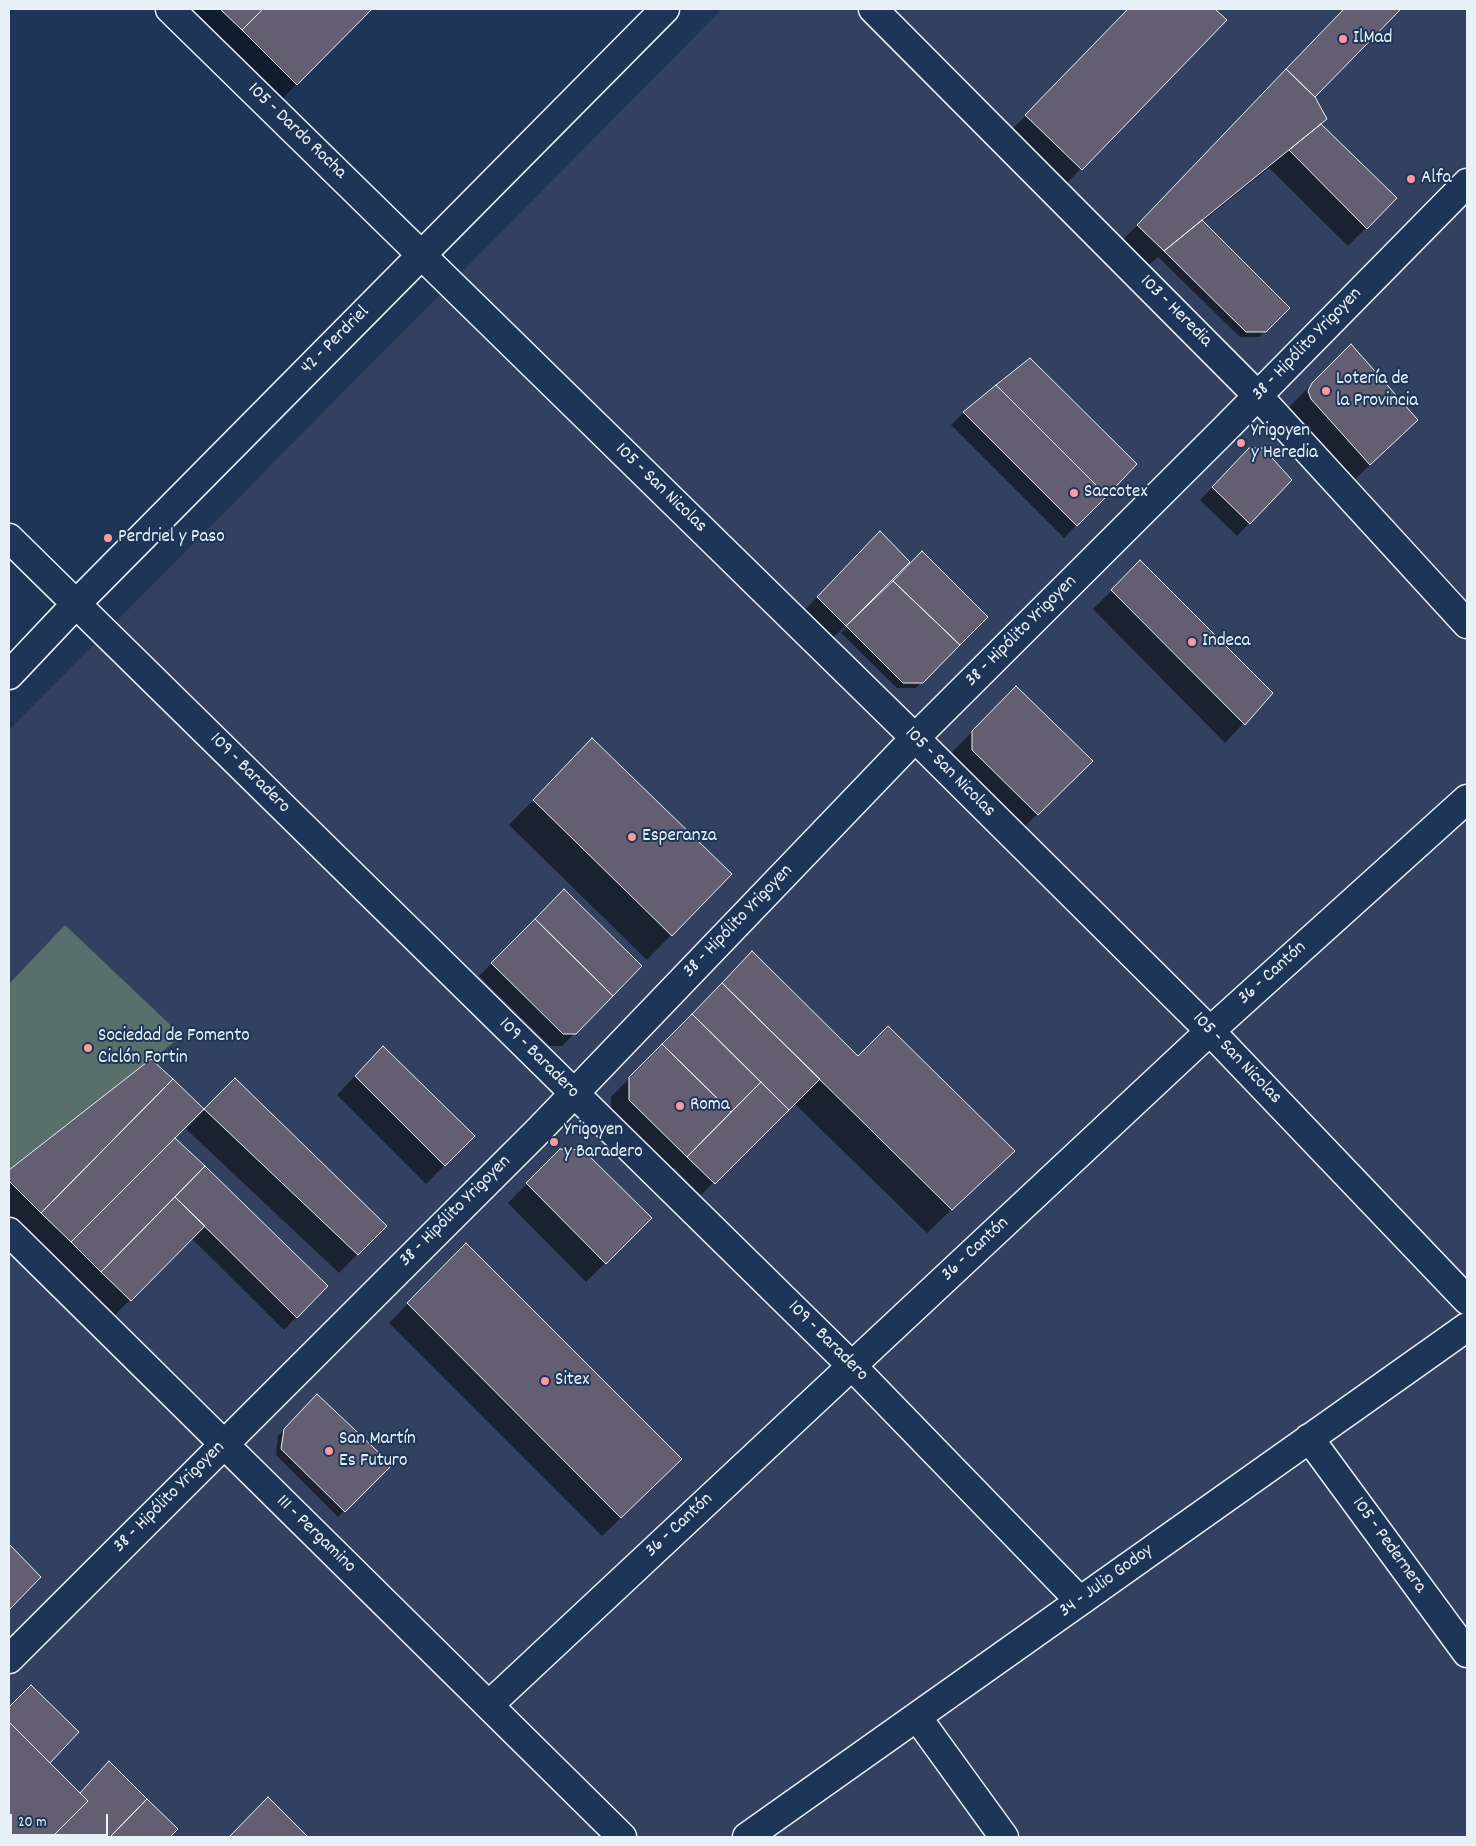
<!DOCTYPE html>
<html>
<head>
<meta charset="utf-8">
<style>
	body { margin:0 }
	#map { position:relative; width:1476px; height:1846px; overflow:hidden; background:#1d3557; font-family:Dekko,sans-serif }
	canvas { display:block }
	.frame { position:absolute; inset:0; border:10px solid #e8f1f8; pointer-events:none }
	.scale { position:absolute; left:10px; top:1814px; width:98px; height:22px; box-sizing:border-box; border:2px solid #e8f1f8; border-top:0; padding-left:6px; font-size:15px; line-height:18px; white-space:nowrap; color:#e8f1f8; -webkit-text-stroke:4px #1d3557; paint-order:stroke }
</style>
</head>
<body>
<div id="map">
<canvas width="1476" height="1846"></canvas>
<div class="frame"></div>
<div class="scale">20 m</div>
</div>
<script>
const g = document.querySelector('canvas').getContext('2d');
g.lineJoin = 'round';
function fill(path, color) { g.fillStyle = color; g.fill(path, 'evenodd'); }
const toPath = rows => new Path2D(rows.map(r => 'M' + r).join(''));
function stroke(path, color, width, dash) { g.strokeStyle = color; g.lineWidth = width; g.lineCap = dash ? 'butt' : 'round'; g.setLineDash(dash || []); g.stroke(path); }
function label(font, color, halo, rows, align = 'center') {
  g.font = font + ' Dekko,sans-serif'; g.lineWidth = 4; g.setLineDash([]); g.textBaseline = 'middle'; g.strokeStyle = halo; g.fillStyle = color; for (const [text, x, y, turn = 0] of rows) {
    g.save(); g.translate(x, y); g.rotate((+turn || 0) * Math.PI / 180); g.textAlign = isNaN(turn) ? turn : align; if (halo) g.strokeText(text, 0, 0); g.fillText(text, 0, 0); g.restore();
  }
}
const built = toPath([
	[722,9,1467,9,1467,1837,9,1837,9,730]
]);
const green = toPath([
	[65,925,182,1036,9,1170,9,984]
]);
const shadow = toPath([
	[182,9,370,9,278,103],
	[1129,9,1213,9,1225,20,1062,188,1007,135],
	[1346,9,1399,9,1313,97,1320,125,1395,198,1348,246,1269,168,1202,222,1288,308,1259,337,1240,337,1158,257,1144,269,1119,244],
	[1351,345,1392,444,1345,489,1287,409],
	[964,412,1135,464,1064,538,951,425],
	[1250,450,1290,480,1237,536,1200,500],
	[861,552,908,562,827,644,799,616],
	[1140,562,1271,693,1225,743,1093,609],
	[885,590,986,617,916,688,897,688,841,633],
	[1016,688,1072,780,1018,833,953,769,953,751],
	[567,765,671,935,647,960,509,825],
	[564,891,640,966,562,1046,550,1046,479,976],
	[649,1058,858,1058,1013,1151,927,1233,794,1103,701,1195,674,1168,668,1174,611,1119,611,1097],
	[151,1061,173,1138,326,1286,284,1330,191,1238,111,1319,9,1218,9,1172],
	[191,1178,194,1178,171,1202,169,1200],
	[364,1066,473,1136,426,1184,337,1095],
	[235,1080,385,1226,339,1273,186,1129],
	[560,1150,650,1218,586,1282,508,1203],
	[466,1245,662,1478,602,1536,389,1323],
	[317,1396,390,1465,338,1517,276,1455,278,1436],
	[9,1546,39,1577,9,1608],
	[31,1686,48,1763,80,1795,176,1829,168,1837,9,1837,9,1709],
	[268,1799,307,1837,230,1837]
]);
const building = toPath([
	[220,9,263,9,242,30,220,9],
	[263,9,372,9,297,85,242,30,263,9],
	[1128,9,1215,9,1227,20,1082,170,1025,115,1128,9],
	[1344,9,1401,9,1315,97,1286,69,1344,9],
	[1286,69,1315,97,1327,119,1164,251,1137,225,1286,69],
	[1321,124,1397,198,1367,229,1289,150,1321,124],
	[1202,220,1290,308,1266,332,1246,332,1164,251,1202,220],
	[1351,344,1418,420,1370,465,1311,399,1308,391,1312,383,1351,344],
	[1030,358,1137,464,1107,496,996,385,1030,358],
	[996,385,1107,496,1077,526,963,412,996,385],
	[1249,448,1263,448,1292,480,1250,524,1212,487,1249,448],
	[880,531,910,562,846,626,817,597,880,531],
	[922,551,988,617,960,645,893,581,922,551],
	[1140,560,1273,693,1245,725,1111,590,1140,560],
	[893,581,960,645,923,683,903,683,846,626,893,581],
	[1016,686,1093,761,1038,815,972,750,972,731,1016,686],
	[592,738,732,874,672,936,533,800,592,738],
	[564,889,642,966,613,996,535,919,564,889],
	[535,919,613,996,576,1034,563,1034,491,963,535,919],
	[752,951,858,1056,888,1026,1015,1151,952,1210,722,983,752,951],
	[722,983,820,1079,789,1110,692,1014,722,983],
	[692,1014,761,1082,731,1112,662,1044,692,1014],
	[662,1044,731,1112,687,1157,629,1100,629,1077,662,1044],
	[383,1046,475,1136,445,1166,355,1076,383,1046],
	[151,1059,173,1079,41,1213,9,1181,9,1170,151,1059],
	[235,1078,387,1226,358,1255,204,1109,235,1078],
	[173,1079,204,1109,71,1242,41,1213,173,1079],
	[761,1082,789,1110,715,1184,687,1157,761,1082],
	[175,1138,205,1166,101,1272,71,1242,175,1138],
	[560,1149,583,1150,652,1218,606,1264,526,1183,560,1149],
	[205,1166,328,1286,297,1318,175,1197,205,1166],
	[175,1197,205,1226,131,1301,101,1272,175,1197],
	[466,1243,682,1459,621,1518,407,1303,466,1243],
	[317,1394,392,1465,345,1512,281,1449,284,1429,317,1394],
	[9,1544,41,1577,9,1610,9,1544],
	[31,1685,79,1732,50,1763,9,1722,9,1707,31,1685],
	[9,1722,88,1801,52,1837,9,1837,9,1722],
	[109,1761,147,1799,110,1837,52,1837,88,1801,80,1793,109,1761],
	[268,1797,308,1837,229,1837,268,1797],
	[147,1799,178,1829,170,1837,110,1837,147,1799]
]);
const minor = toPath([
	[170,9,915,738,1210,1031,1467,1300],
	[873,9,1258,396,1467,624],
	[9,538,852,1366,1080,1601],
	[9,675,76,604,665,9],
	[9,1232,622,1837],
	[1309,1438,1467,1653],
	[9,1659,540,1129,915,738,1226,428,1467,183],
	[489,1705,1210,1031,1467,799],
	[917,1717,1004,1837],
	[747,1837,1467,1327]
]);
const markers = [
	[1343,39,5,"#ff9aa2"],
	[1411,179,5,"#ff9aa2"],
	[1326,391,5,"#ff9aa2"],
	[1241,443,5,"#ff9aa2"],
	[1074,493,5,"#ff9aa2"],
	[108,538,5,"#ff9aa2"],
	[1192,642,5,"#ff9aa2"],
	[632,837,5,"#ff9aa2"],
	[88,1048,5,"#ff9aa2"],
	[680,1106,5,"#ff9aa2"],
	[554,1142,5,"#ff9aa2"],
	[545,1381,5,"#ff9aa2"],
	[329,1451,5,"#ff9aa2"]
];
const poiNames = [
	["IlMad",1353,39],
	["Alfa",1421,179],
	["Lotería de",1336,380],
	["la Provincia",1336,402],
	["Yrigoyen",1251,432],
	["y Heredia",1251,454],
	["Saccotex",1084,493],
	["Perdriel y Paso",118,538],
	["Indeca",1202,642],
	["Esperanza",642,837],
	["Sociedad de Fomento",98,1037],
	["Ciclón Fortin",98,1059],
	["Roma",690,1106],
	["Yrigoyen",564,1131],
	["y Baradero",564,1153],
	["Sitex",555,1381],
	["San Martín",339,1440],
	["Es Futuro",339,1462]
];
const streetNames = [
	["105 - Dardo Rocha",296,132,44],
	["103 - Heredia",1175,312,45],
	["42 - Perdriel",336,341,-45],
	["38 - Hipólito Yrigoyen",1308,345,-46],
	["105 - San Nicolas",660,489,44],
	["38 - Hipólito Yrigoyen",1022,632,-45],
	["105 - San Nicolas",949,773,45],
	["109 - Baradero",249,774,45],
	["38 - Hipólito Yrigoyen",739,922,-46],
	["36 - Cantón",1273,974,-42],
	["109 - Baradero",538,1059,45],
	["105 - San Nicolas",1236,1059,46],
	["38 - Hipólito Yrigoyen",456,1212,-45],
	["36 - Cantón",976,1250,-43],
	["109 - Baradero",827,1342,45],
	["38 - Hipólito Yrigoyen",170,1498,-45],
	["36 - Cantón",680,1526,-43],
	["111 - Pergamino",315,1535,44],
	["105 - Pedernera",1388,1546,54],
	["34 - Julio Godoy",1107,1582,-36]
];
fill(built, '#32415f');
fill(green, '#586f6b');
fill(shadow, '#0007');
fill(building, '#635e72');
stroke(building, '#e8f1f8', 1);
stroke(minor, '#e8f1f8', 31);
stroke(minor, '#1d3557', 28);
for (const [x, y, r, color] of markers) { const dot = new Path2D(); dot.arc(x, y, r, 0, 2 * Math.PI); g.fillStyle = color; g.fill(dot); stroke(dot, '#1d3557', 2); }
label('19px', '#e8f1f8', '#1d3557', poiNames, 'left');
label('19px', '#e8f1f8', '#1d3557', streetNames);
</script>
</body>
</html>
